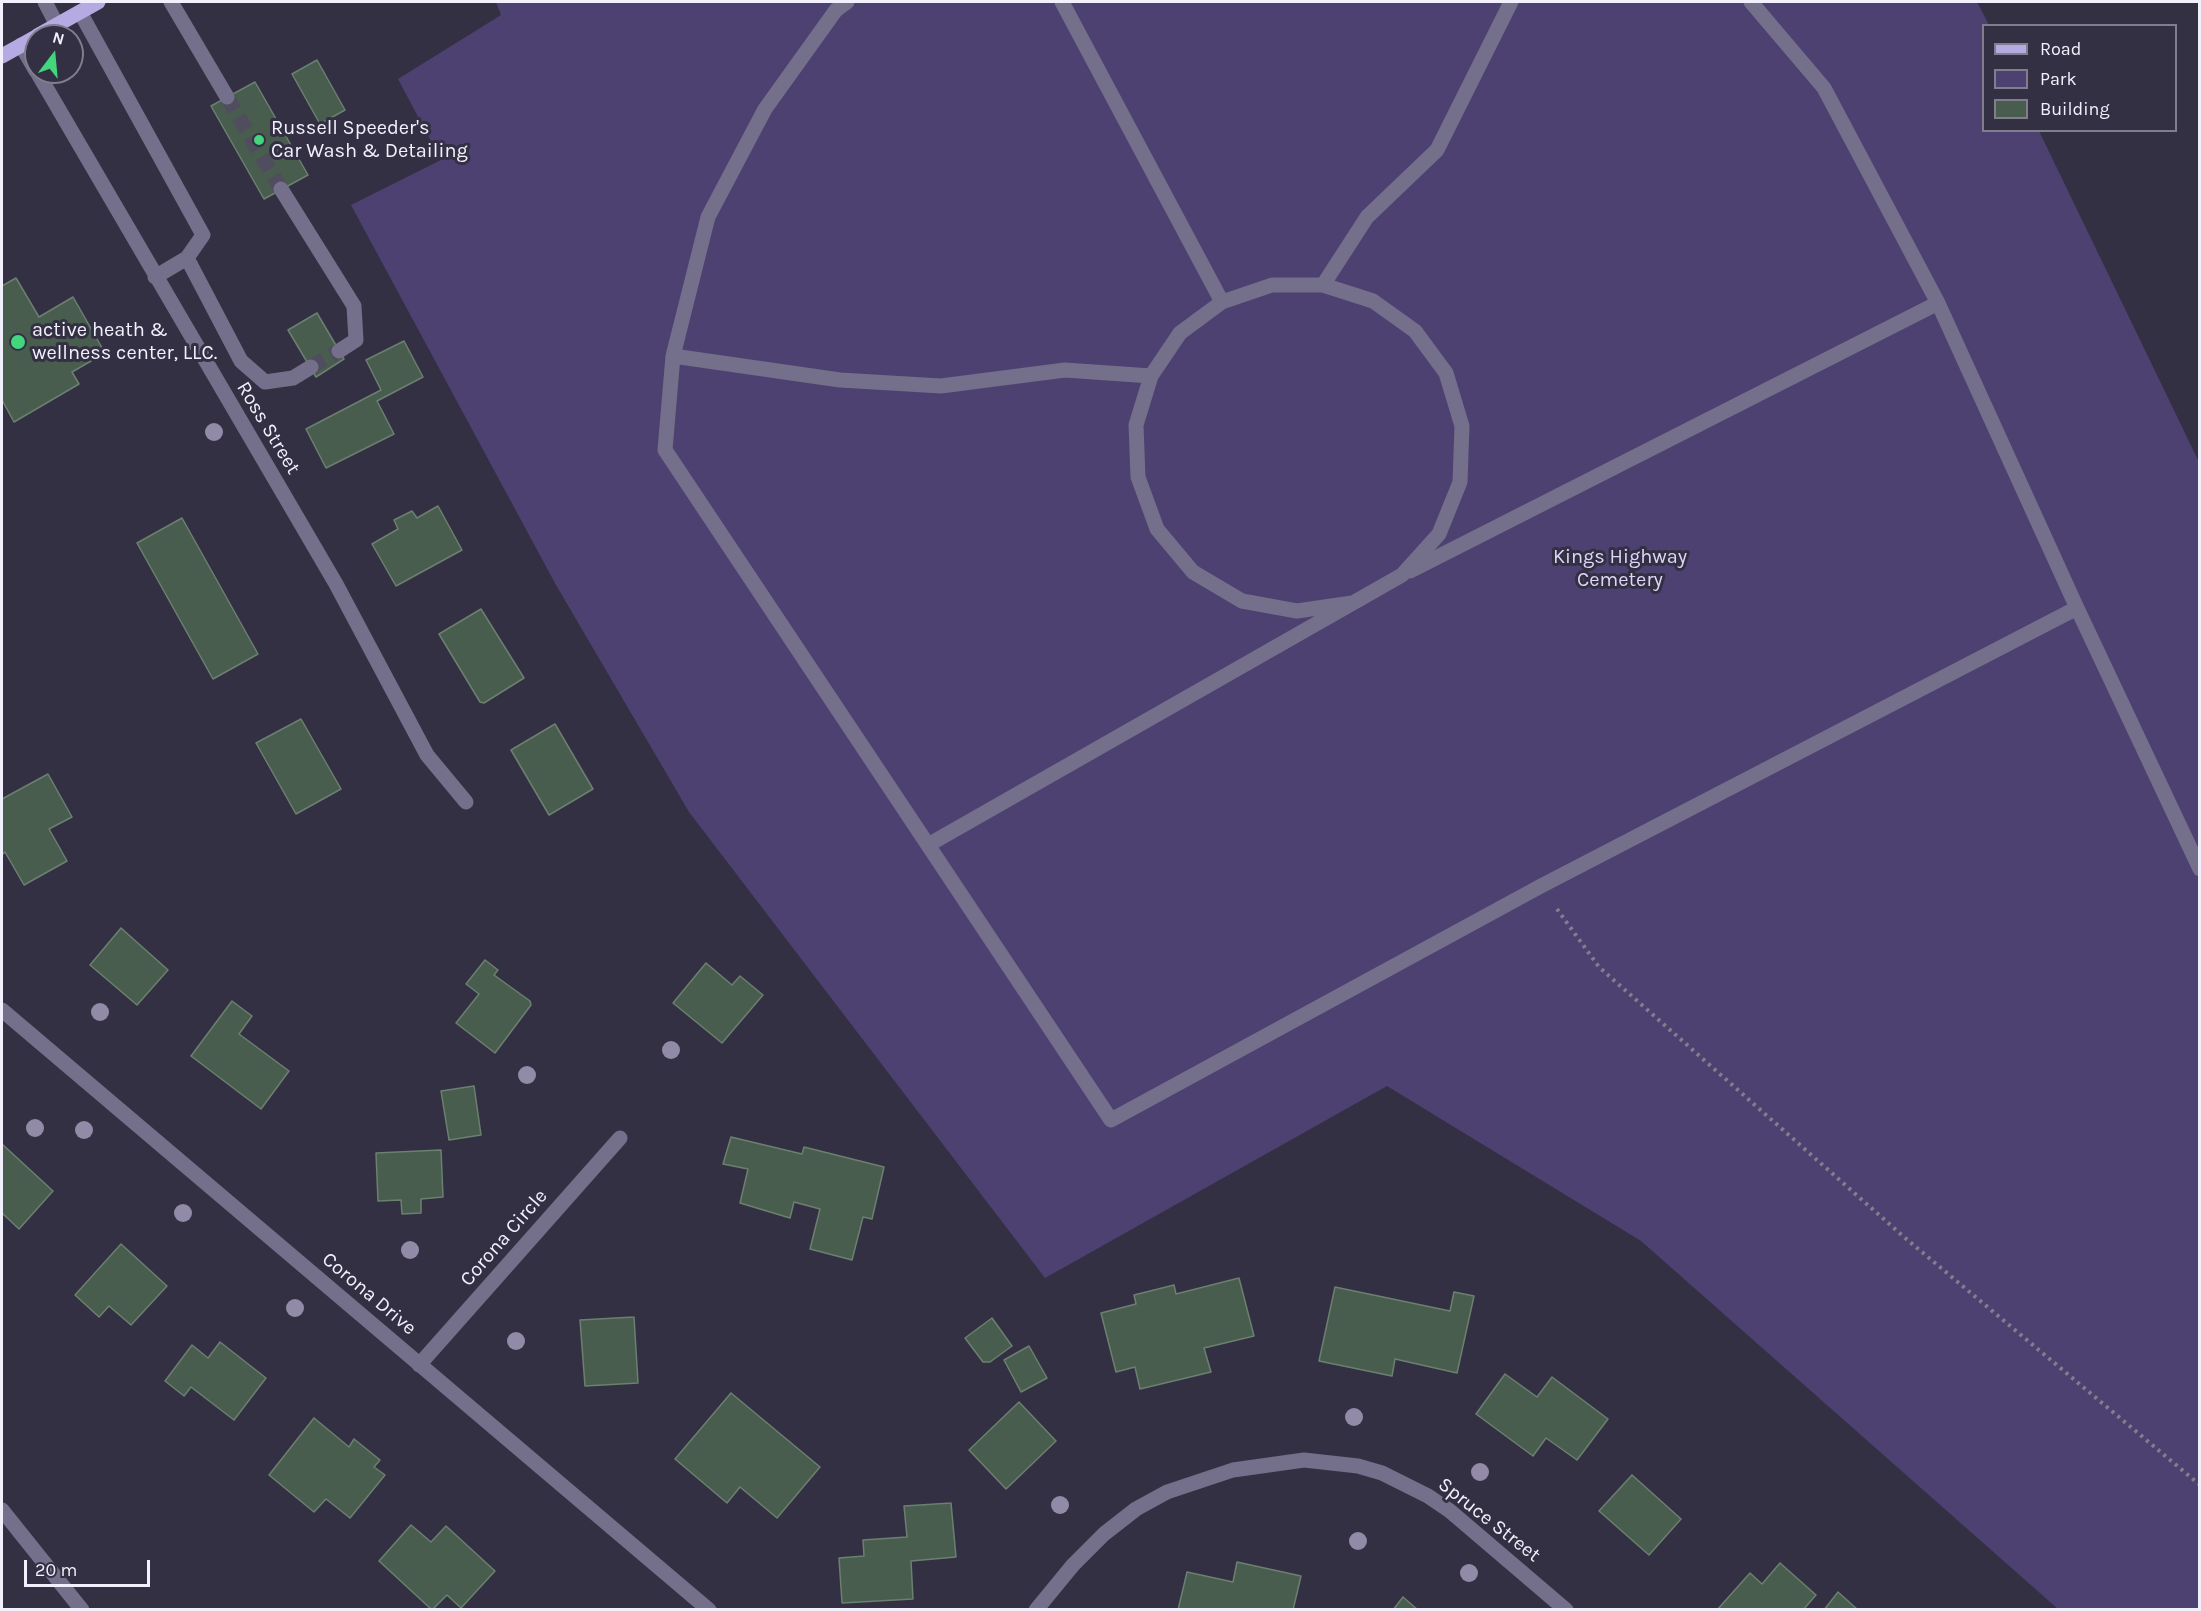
<!DOCTYPE html>
<html>
<head>
<meta charset="utf-8">
<style>
	body { margin:0 }
	#map { position:relative; width:2201px; height:1611px; overflow:hidden; background:#343043; font-family:Karla,sans-serif }
	canvas { display:block }
	.frame { position:absolute; inset:0; border:3px solid #f2f0fd; pointer-events:none }
	.legend { position:absolute; left:1982px; top:24px; width:195px; height:108px; box-sizing:border-box; background:#343043; border:2px solid #807d8d; margin:0; padding:8px 10px; list-style:none; font-size:18px; color:#f2f0fd }
	.legend li { display:flex; align-items:center; gap:12px; height:30px }
	.legend b { width:30px; border:2px solid #807d8d }
	.north { position:absolute; left:24px; top:24px; width:60px; height:60px; box-sizing:border-box; background:#343043; border:2px solid #807d8d; border-radius:50%; rotate:16deg; font-size:16px; font-weight:700; line-height:24px; text-align:center; color:#f2f0fd }
	.north::after { content:''; display:block; margin:auto; width:21px; height:27px; background:#42d77c; clip-path:polygon(50% 0,100% 100%,50% 72%,0 100%) }
	.scale { position:absolute; left:24px; top:1560px; width:126px; height:27px; box-sizing:border-box; border:3px solid #f2f0fd; border-top:0; padding-left:8px; font-size:18px; line-height:21px; white-space:nowrap; color:#f2f0fd; -webkit-text-stroke:4px #343043; paint-order:stroke }
</style>
</head>
<body>
<div id="map">
<canvas width="2201" height="1611"></canvas>
<div class="frame"></div>
<ul class="legend">
<li><b style="height:8px;background:#b5aae2"></b>Road</li>
<li><b style="height:16px;background:#4c4170"></b>Park</li>
<li><b style="height:16px;background:#495d4e"></b>Building</li>
</ul>
<div class="north">N</div>
<div class="scale">20 m</div>
</div>
<script>
const g = document.querySelector('canvas').getContext('2d');
g.lineJoin = 'round';
function fill(path, color) { g.fillStyle = color; g.fill(path, 'evenodd'); }
const toPath = rows => new Path2D(rows.map(r => 'M' + r).join(''));
function stroke(path, color, width, dash) { g.strokeStyle = color; g.lineWidth = width; g.lineCap = dash ? 'butt' : 'round'; g.setLineDash(dash || []); g.stroke(path); }
function label(font, color, halo, rows, align = 'center') {
  g.font = font + ' Karla,sans-serif'; g.lineWidth = 6; g.setLineDash([]); g.textBaseline = 'middle'; g.strokeStyle = halo; g.fillStyle = color; for (const [text, x, y, turn = 0] of rows) {
    g.save(); g.translate(x, y); g.rotate((+turn || 0) * Math.PI / 180); g.textAlign = isNaN(turn) ? turn : align; if (halo) g.strokeText(text, 0, 0); g.fillText(text, 0, 0); g.restore();
  }
}
const green = toPath([
	[496,2,1977,2,1989,25,1984,26,1984,130,2039,131,2199,462,2199,1609,2058,1609,1641,1241,1387,1086,1045,1278,689,812,556,585,351,205,441,160,398,79,501,15]
]);
const building = toPath([
	[317,60,345,110,320,124,292,74,317,60],
	[255,82,308,175,264,199,211,106,255,82],
	[16,278,39,317,73,297,105,353,72,372,79,384,14,422,2,400,2,286,16,278],
	[317,313,344,359,316,377,288,330,317,313],
	[404,341,423,377,377,401,394,434,326,468,306,429,381,390,366,360,404,341],
	[438,506,462,550,396,586,372,544,398,529,394,520,412,511,417,518,438,506],
	[182,518,258,654,213,679,137,543,182,518],
	[481,609,524,678,484,703,480,702,439,634,481,609],
	[301,719,341,789,296,814,256,743,301,719],
	[555,724,593,789,549,815,511,750,555,724],
	[48,774,72,817,49,829,67,861,24,885,5,852,2,855,2,799,48,774],
	[121,928,168,970,137,1005,90,965,121,928],
	[485,960,498,970,494,975,530,1001,531,1005,495,1053,456,1023,479,994,466,984,485,960],
	[706,963,732,985,740,976,763,995,722,1043,673,1003,706,963],
	[232,1001,252,1016,239,1034,289,1071,261,1109,191,1056,232,1001],
	[474,1086,481,1135,449,1140,441,1091,474,1086],
	[731,1137,802,1154,804,1147,884,1167,872,1219,863,1217,852,1260,810,1249,820,1209,794,1202,790,1218,740,1203,748,1169,723,1164,731,1137],
	[2,1144,53,1191,19,1229,2,1213,2,1144],
	[441,1150,443,1197,421,1199,421,1213,402,1214,401,1200,378,1201,376,1153,441,1150],
	[121,1244,167,1286,131,1325,109,1306,99,1317,75,1295,121,1244],
	[1239,1278,1254,1336,1204,1348,1211,1372,1140,1389,1135,1367,1116,1372,1101,1313,1136,1304,1134,1295,1174,1285,1176,1294,1239,1278],
	[1335,1287,1450,1311,1454,1292,1474,1296,1457,1373,1395,1359,1392,1376,1319,1361,1335,1287],
	[634,1317,638,1383,585,1386,580,1320,634,1317],
	[992,1318,1012,1346,990,1362,983,1362,965,1338,992,1318],
	[220,1342,266,1378,234,1420,191,1387,184,1396,165,1381,192,1345,208,1358,220,1342],
	[1029,1346,1047,1378,1021,1392,1004,1360,1029,1346],
	[1505,1374,1537,1397,1552,1377,1608,1419,1577,1460,1546,1438,1533,1456,1476,1414,1505,1374],
	[731,1393,820,1467,777,1518,740,1487,727,1503,675,1459,731,1393],
	[1019,1402,1056,1441,1006,1489,969,1450,1019,1402],
	[314,1418,349,1447,354,1439,380,1460,374,1467,385,1475,350,1518,326,1499,314,1512,269,1475,314,1418],
	[1632,1475,1681,1519,1649,1555,1599,1511,1632,1475],
	[951,1503,956,1557,911,1561,913,1599,842,1603,839,1558,864,1556,863,1540,907,1537,904,1506,951,1503],
	[411,1525,431,1542,446,1526,495,1571,461,1608,447,1595,432,1610,379,1561,411,1525],
	[1237,1562,1301,1576,1293,1610,1178,1610,1187,1572,1233,1582,1237,1562],
	[1780,1563,1816,1595,1803,1610,1717,1610,1750,1573,1762,1584,1780,1563],
	[1838,1592,1858,1610,1824,1610,1838,1592],
	[1403,1597,1418,1610,1393,1610,1403,1597]
]);
const minorTunnel = toPath([
	[227,97,281,189],
	[311,367,339,351]
]);
const path = toPath([
	[1557,909,1599,967,1904,1237,2200,1485]
]);
const minor = toPath([
	[45,2,57,25],
	[171,2,227,97],
	[847,2,836,10,765,109,708,217,673,356,665,450,1111,1120,1541,886,2077,608],
	[1062,2,1222,302],
	[1751,2,1824,88,1938,303,2077,608,2200,869],
	[80,12,203,235,187,258,155,277],
	[21,45,36,71],
	[37,72,336,584,427,755,466,802],
	[281,189,354,306,356,340,339,351],
	[187,258,241,361,265,382,293,378,311,367],
	[1323,285,1367,217,1437,150,1511,2],
	[673,356,840,380,941,386,1065,370,1151,376],
	[1410,571,1938,303],
	[928,845,1402,575,1439,534,1460,482,1462,426,1446,373,1415,331,1373,301,1323,285,1272,285,1222,302,1180,333,1151,376,1136,425,1138,477,1157,529,1193,572,1242,601,1297,611,1352,603],
	[2,1010,709,1610],
	[419,1365,620,1138],
	[2,1510,82,1610],
	[1036,1610,1073,1565,1104,1534,1136,1509,1167,1492,1233,1470,1304,1460,1358,1466,1382,1473,1428,1496,1450,1511,1566,1610]
]);
const major = toPath([
	[37,36,98,2],
	[2,56,36,37]
]);
const trees = [
	[214,432],
	[100,1012],
	[671,1050],
	[527,1075],
	[35,1128],
	[84,1130],
	[183,1213],
	[410,1250],
	[295,1308],
	[516,1341],
	[1354,1417],
	[1480,1472],
	[1060,1505],
	[1358,1541],
	[1469,1573]
];
const markers = [
	[259,140,6,"#42d77c"],
	[18,342,8,"#42d77c"]
];
const poiNames = [
	["Russell Speeder's",271,128],
	["Car Wash & Detailing",271,151],
	["active heath &",32,330],
	["wellness center, LLC.",32,353]
];
const streetNames = [
	["Ross Street",268,428,59],
	["Corona Circle",504,1238,-49],
	["Corona Drive",369,1294,40],
	["Spruce Street",1489,1520,38]
];
const parkNames = [
	["Kings Highway",1620,557],
	["Cemetery",1620,580]
];
fill(green, '#4c4170');
fill(building, '#495d4e');
stroke(building, '#6b8070', 1.5);
stroke(minorTunnel, '#504d5f', 15, [15, 8]);
stroke(path, '#817e8e', 4, [3, 4.5]);
stroke(minor, '#746f8a', 15);
stroke(major, '#b5aae2', 15);
g.fillStyle = '#918ba8';
for (const [x, y] of trees) { g.beginPath(); g.arc(x, y, 9, 0, 2 * Math.PI); g.fill(); }
for (const [x, y, r, color] of markers) { const dot = new Path2D(); dot.arc(x, y, r, 0, 2 * Math.PI); g.fillStyle = color; g.fill(dot); stroke(dot, '#343043', 2); }
label('20px', '#f2f0fd', '#343043', poiNames, 'left');
label('20px', '#f2f0fd', '#343043', streetNames);
label('20px', '#ddd6fa', '#343043', parkNames);
</script>
</body>
</html>
